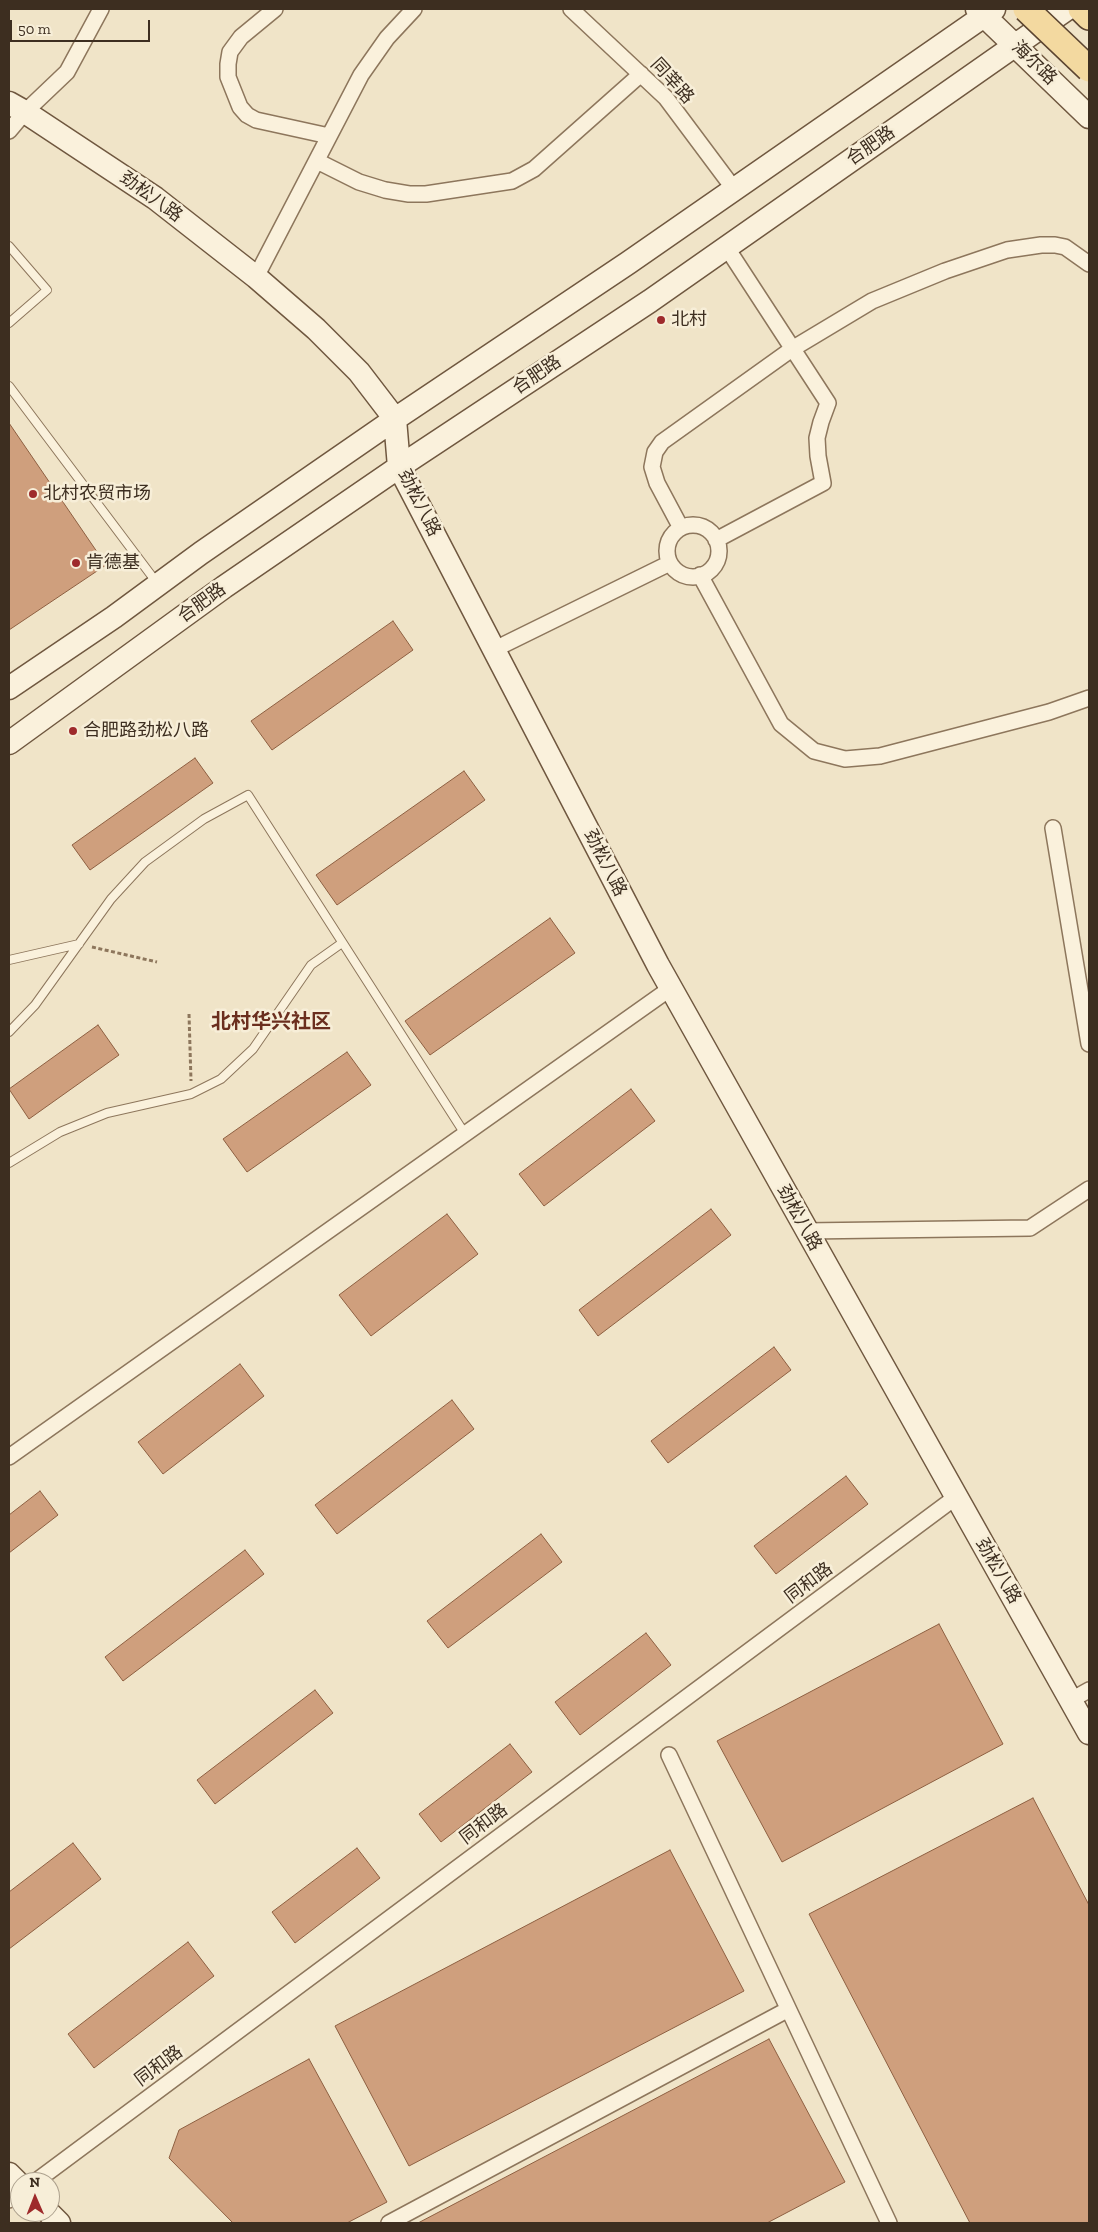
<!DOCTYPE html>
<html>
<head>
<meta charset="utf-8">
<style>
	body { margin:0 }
	#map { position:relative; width:1098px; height:2232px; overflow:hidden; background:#f0e4c8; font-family:"Zilla Slab",serif }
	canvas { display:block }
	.frame { position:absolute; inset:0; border:10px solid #3d2e20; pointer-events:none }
	.north { position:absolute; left:10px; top:2172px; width:50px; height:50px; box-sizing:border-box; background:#f7eed8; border:1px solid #ada18e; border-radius:50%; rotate:359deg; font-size:14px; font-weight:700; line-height:20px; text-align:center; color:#3d2e20 }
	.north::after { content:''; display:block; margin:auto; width:18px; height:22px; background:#9e2a2b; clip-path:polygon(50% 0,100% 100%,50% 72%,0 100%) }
	.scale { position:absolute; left:10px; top:20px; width:140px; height:22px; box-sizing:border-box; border:2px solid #3d2e20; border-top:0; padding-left:6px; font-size:15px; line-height:18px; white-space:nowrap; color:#3d2e20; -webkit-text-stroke:4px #f7eed8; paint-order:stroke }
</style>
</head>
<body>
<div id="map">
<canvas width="1098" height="2232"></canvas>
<div class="frame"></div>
<div class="north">N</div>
<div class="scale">50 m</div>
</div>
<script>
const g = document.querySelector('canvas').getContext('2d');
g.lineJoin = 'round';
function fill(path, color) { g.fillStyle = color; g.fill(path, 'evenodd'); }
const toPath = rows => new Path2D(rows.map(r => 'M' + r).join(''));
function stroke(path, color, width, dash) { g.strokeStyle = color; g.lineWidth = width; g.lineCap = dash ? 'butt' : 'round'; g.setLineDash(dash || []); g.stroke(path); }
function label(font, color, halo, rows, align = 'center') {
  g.font = font + ' "Zilla Slab","Noto Sans SC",serif'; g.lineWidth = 5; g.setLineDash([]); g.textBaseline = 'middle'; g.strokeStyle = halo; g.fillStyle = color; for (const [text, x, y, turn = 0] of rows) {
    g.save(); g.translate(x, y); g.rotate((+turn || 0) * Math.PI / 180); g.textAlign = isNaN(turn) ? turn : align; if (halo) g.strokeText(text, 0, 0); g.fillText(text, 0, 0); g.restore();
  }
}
const building = toPath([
	[9,423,106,565,9,630,9,423],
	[393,621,413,650,272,750,251,721,393,621],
	[195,758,213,783,90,870,72,845,195,758],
	[464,771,485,800,337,905,316,875,464,771],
	[550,918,575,953,430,1055,405,1021,550,918],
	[98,1025,119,1055,29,1119,9,1089,98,1025],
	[347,1052,371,1085,247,1172,223,1139,347,1052],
	[631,1089,655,1121,544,1206,519,1174,631,1089],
	[711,1209,731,1235,598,1336,579,1310,711,1209],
	[447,1214,478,1254,371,1336,339,1295,447,1214],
	[774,1347,791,1370,668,1463,651,1441,774,1347],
	[240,1364,264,1396,163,1474,138,1442,240,1364],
	[452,1400,474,1429,337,1534,315,1505,452,1400],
	[846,1476,868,1504,776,1574,754,1546,846,1476],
	[40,1491,58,1515,9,1553,9,1515,40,1491],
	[541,1534,562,1562,448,1648,427,1621,541,1534],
	[245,1550,264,1574,123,1681,105,1657,245,1550],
	[939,1624,1003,1744,782,1862,717,1741,939,1624],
	[646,1633,671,1665,580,1735,555,1702,646,1633],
	[315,1690,333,1713,215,1804,197,1780,315,1690],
	[510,1744,532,1772,441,1842,419,1814,510,1744],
	[1033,1798,1089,1905,1089,2223,970,2223,809,1914,1033,1798],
	[73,1843,101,1879,9,1949,9,1892,73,1843],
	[357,1848,380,1878,295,1943,272,1912,357,1848],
	[670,1850,744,1991,409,2166,335,2026,670,1850],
	[188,1942,214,1976,94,2068,68,2034,188,1942],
	[769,2039,845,2182,767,2223,418,2223,769,2039],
	[309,2059,387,2202,347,2223,233,2223,169,2158,179,2130,309,2059]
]);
const path = toPath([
	[92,947,157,962],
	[189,1014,191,1081]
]);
const lane = toPath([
	[9,246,47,290,9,323],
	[9,386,157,583],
	[9,960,79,944],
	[9,1032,35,1005,111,899,145,862,204,819,248,795,465,1134],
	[9,1163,60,1132,107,1113,191,1094,221,1079,253,1049,311,965,342,943]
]);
const street = toPath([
	[275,9,241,37,230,52,228,64,228,77,240,107,247,115,256,120,329,136],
	[571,9,666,98,734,189],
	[9,131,25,112,67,72,101,9],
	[317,161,359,182,385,190,409,194,426,194,512,181,534,169,641,74],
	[256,277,361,75,387,38,414,9],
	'667 551a26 26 0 1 1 52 0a26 26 0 1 1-52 0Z',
	[681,528,657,483,652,467,655,452,662,442,792,349,872,301,945,271,1007,250,1041,245,1055,245,1065,247,1089,264],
	[716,540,823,483,818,456,817,438,821,422,828,403,727,248],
	[700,575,781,724,814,751,845,759,880,756,1049,712,1089,698],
	[495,649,670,563],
	[1053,828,1089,1044],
	[805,1231,1030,1228,1089,1189],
	[9,1457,671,988],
	[1071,1700,1089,1690],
	[669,1755,889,2223],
	[35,2182,956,1497],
	[9,2200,20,2192],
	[389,2223,787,2010]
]);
const secondary = toPath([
	[977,9,1089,117],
	[9,103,25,112,155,198,256,277,316,329,359,372,395,419,399,467,658,965,1089,1733],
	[9,688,114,617,201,553,395,419,628,263,994,9],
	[9,743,224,587,399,467,650,301,1067,9],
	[9,2174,20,2185],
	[48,2212,59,2223]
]);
const primary = toPath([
	[1081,9,1089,17]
]);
const primaryBridge = toPath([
	[1026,9,1089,69]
]);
const markers = [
	[661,320,5,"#9e2a2b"],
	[33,494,5,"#9e2a2b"],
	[76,563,5,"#9e2a2b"],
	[73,731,5,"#9e2a2b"]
];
const streetNames = [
	["海尔路",1034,63,44],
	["同莘路",672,81,48],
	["合肥路",871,146,-35],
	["劲松八路",151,197,36],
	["合肥路",537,375,-34],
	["劲松八路",419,503,63],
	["合肥路",202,603,-36],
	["劲松八路",605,863,63],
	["劲松八路",799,1218,61],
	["劲松八路",998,1571,60],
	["同和路",809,1583,-37],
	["同和路",484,1824,-37],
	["同和路",159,2066,-37]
];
const poiNames = [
	["北村",671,320],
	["北村农贸市场",43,494],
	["肯德基",86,563],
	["合肥路劲松八路",83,731]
];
const quarterNames = [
	["北村华兴社区",271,1022]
];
fill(building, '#cf9f7d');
stroke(building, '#8d5f41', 1);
stroke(lane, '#8d765c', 10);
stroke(street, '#8d765c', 18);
stroke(secondary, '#6f573f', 25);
stroke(primary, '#5b4430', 28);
stroke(path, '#8d765c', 3, [4, 2.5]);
stroke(lane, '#faf1dc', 8);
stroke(street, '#faf1dc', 15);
stroke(secondary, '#faf1dc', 22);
stroke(primary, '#f3d9a0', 25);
stroke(primaryBridge, '#5b4430', 28, []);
stroke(primaryBridge, '#f3d9a0', 25);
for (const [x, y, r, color] of markers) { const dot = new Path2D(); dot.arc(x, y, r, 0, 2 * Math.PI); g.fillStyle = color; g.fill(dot); stroke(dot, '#f7eed8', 2); }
label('18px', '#3d2e20', '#f7eed8', streetNames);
label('18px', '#3d2e20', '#f7eed8', poiNames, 'left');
label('bold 20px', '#6b2e1e', '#f7eed8', quarterNames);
</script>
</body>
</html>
